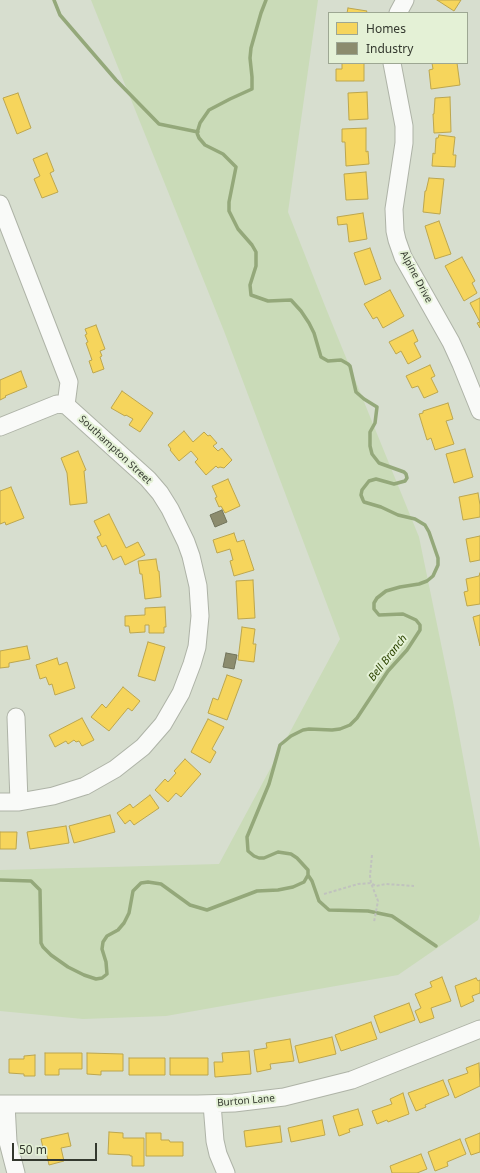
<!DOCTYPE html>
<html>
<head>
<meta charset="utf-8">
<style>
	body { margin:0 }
	#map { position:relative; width:480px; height:1173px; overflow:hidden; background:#d7decf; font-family:"Noto Sans",sans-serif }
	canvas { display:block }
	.legend { position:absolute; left:328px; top:12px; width:140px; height:52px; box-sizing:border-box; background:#e4f1d6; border:1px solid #9da793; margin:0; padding:5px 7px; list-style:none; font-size:12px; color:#33382e }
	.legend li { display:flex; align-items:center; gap:8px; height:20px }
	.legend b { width:20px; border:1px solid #9da793 }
	.scale { position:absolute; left:12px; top:1143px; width:85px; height:18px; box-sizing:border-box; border:2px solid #33382e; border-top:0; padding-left:5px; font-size:12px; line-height:14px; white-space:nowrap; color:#33382e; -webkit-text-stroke:3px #e4f1d6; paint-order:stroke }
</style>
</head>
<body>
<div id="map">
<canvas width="480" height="1173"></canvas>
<ul class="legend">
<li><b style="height:11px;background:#f6d55c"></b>Homes</li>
<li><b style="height:11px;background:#8c8c6e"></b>Industry</li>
</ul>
<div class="scale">50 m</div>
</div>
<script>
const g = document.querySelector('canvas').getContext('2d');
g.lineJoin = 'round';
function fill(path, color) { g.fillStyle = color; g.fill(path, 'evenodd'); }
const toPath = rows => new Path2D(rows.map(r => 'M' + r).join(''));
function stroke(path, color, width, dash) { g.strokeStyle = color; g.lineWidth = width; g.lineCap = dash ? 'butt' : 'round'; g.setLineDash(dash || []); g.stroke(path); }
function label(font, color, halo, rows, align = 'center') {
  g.font = font + ' "Noto Sans",sans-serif'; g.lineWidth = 4; g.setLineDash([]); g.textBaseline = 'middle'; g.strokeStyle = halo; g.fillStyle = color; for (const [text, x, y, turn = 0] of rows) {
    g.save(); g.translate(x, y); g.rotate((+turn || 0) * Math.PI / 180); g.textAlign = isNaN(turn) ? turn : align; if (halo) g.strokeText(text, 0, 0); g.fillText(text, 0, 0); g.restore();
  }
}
const green = toPath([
	[91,0,318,0,288,212,325,306,419,537,453,702,480,849,480,914,478,920,398,975,166,1016,83,1019,0,1011,0,870,219,864,340,639,224,331]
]);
const homes = toPath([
	[437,0,461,0,454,11,437,0],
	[348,8,367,11,366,13,347,13,348,8],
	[342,63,364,63,364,81,336,81,336,69,342,69,342,63],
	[432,63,457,63,460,85,431,89,429,70,433,69,432,63],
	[367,92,368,119,349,120,348,93,367,92],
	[18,93,31,128,17,134,3,98,18,93],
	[450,97,451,132,434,133,433,114,434,114,435,98,450,97],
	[366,128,366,152,368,151,369,164,346,166,345,142,342,142,342,129,366,128],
	[439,135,455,137,453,155,456,155,455,167,432,166,433,153,435,154,436,138,438,138,439,135],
	[47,153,54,171,50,173,58,192,42,198,34,179,40,176,33,159,47,153],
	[366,172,368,199,346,200,344,174,366,172],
	[429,178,444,179,440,214,423,212,425,191,426,191,429,178],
	[363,213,367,239,349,242,347,224,338,225,337,217,363,213],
	[439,221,451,254,435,259,425,226,439,221],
	[370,248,381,279,365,285,354,253,370,248],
	[462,257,475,281,472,283,477,293,464,301,445,266,462,257],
	[390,290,404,316,383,328,377,317,373,319,364,304,390,290],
	[480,298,480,328,477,323,480,322,470,303,480,298],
	[96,325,105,349,100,351,102,356,100,357,104,369,93,373,89,361,92,360,86,343,88,342,85,335,87,334,85,329,96,325],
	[413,330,418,341,414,343,421,357,408,364,401,351,396,354,389,342,413,330],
	[430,365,435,376,431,378,438,392,424,398,418,386,412,388,406,376,430,365],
	[21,371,27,387,5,396,6,397,0,400,0,380,21,371],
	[122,391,153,413,140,432,129,425,133,419,126,415,125,416,111,408,122,391],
	[448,403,453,419,446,421,454,444,435,450,431,438,427,440,419,414,423,413,423,411,448,403],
	[184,431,193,442,204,432,208,436,210,435,217,443,213,446,218,451,222,448,232,460,224,468,220,467,218,468,216,466,206,475,195,462,198,459,191,451,179,461,170,450,171,449,168,445,184,431],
	[465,449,473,477,454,483,446,454,465,449],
	[78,451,86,470,84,471,87,503,70,505,67,473,61,458,78,451],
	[228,479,240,506,225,513,221,506,219,507,215,498,217,497,212,486,228,479],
	[11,487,24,518,6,525,5,522,0,524,0,491,11,487],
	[478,493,480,505,480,517,463,520,459,497,478,493],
	[109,514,126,548,138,542,145,555,125,565,121,556,113,560,106,545,102,547,97,537,101,535,94,521,109,514],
	[234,533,237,542,244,540,254,570,234,576,230,561,233,560,230,549,217,553,213,540,234,533],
	[480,536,480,560,470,562,466,539,480,536],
	[156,559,158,571,159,571,161,597,145,599,142,574,140,574,138,561,156,559],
	[480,573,480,604,467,606,464,592,468,591,466,579,479,576,480,573],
	[253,580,255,618,238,619,236,581,253,580],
	[165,607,166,627,164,627,164,633,149,633,149,625,145,625,145,632,130,633,129,626,125,626,125,616,145,615,145,608,165,607],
	[480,615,480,646,473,617,480,615],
	[242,627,255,629,253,644,256,644,254,662,238,660,242,627],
	[148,642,165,647,155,681,138,676,148,642],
	[27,646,30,659,9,663,9,667,0,668,0,651,27,646],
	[57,658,59,665,67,662,75,688,55,695,52,684,49,685,46,677,40,679,36,665,57,658],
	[227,675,242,680,227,720,208,713,213,698,218,700,227,675],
	[123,687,140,701,132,711,128,708,109,731,91,717,102,704,106,708,123,687],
	[82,718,94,740,82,746,79,741,76,742,74,740,68,744,66,741,55,747,49,735,82,718],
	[208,719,224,727,212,749,216,752,210,763,191,752,208,719],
	[185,759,201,774,181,797,176,793,168,802,155,790,165,779,168,782,176,773,174,771,185,759],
	[150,795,159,808,134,825,130,820,125,824,117,813,130,804,133,808,150,795],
	[110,815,115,832,74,843,69,826,110,815],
	[66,826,69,843,30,849,27,832,66,826],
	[0,832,17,832,16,849,0,849,0,832],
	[442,977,451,1001,431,1008,434,1018,420,1023,415,1011,421,1008,415,994,432,987,430,982,442,977],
	[476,978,478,981,480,980,480,993,472,996,474,1001,461,1007,455,986,476,978],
	[409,1003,415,1020,380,1033,374,1016,409,1003],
	[371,1022,377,1039,341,1051,335,1035,371,1022],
	[332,1037,336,1054,299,1063,295,1046,332,1037],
	[290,1039,294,1061,270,1064,271,1069,257,1072,254,1050,267,1048,266,1043,290,1039],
	[249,1051,251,1074,215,1077,214,1062,223,1062,222,1053,249,1051],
	[45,1053,82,1053,82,1069,59,1069,59,1075,45,1075,45,1053],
	[87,1053,123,1054,123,1071,101,1071,101,1075,87,1074,87,1053],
	[35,1055,35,1076,24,1076,24,1074,9,1073,9,1059,24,1059,24,1056,35,1055],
	[129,1058,165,1058,165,1075,129,1075,129,1058],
	[170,1058,208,1058,208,1075,170,1075,170,1058],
	[479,1063,480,1086,455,1098,448,1080,468,1073,466,1068,479,1063],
	[443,1080,449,1095,425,1105,426,1107,416,1111,408,1093,443,1080],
	[403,1093,409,1114,388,1122,387,1120,377,1124,372,1111,392,1104,390,1099,403,1093],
	[358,1109,363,1125,349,1129,350,1132,339,1136,333,1116,358,1109],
	[322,1120,325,1135,291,1142,288,1128,322,1120],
	[280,1126,282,1142,246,1147,244,1131,280,1126],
	[109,1132,123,1133,123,1138,144,1138,144,1166,132,1166,132,1156,130,1156,130,1155,108,1154,109,1132],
	[68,1133,71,1146,61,1148,64,1161,49,1165,46,1151,44,1152,41,1139,68,1133],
	[146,1133,161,1133,161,1140,169,1140,170,1142,183,1142,183,1156,146,1156,146,1133],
	[480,1133,480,1152,471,1155,465,1139,480,1133],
	[460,1139,466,1154,447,1162,448,1166,435,1171,428,1152,460,1139],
	[421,1154,427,1169,417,1173,392,1173,390,1166,421,1154]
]);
const industry = toPath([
	[222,510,227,522,215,527,210,515,222,510],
	[226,653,237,655,234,669,223,667,226,653]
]);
const stream = toPath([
	[54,0,60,15,116,80,159,124,198,132],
	[308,875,312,881,319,901,329,910,368,911,392,916,436,946],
	[0,880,31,881,40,890,41,943,43,947,51,955,68,967,84,975,96,979,102,978,107,974,106,962,102,949,103,942,107,936,118,930,124,923,129,913,133,891,141,883,148,882,161,884,190,905,207,910,257,891,278,890,293,887,304,882,308,875,308,870,297,858,291,854,278,852,264,858,259,858,254,856,248,851,247,837,269,784,280,745,291,736,303,730,309,729,332,730,340,729,350,725,357,718,388,671,407,650,420,630,420,625,416,620,403,614,379,615,374,609,374,603,377,598,386,591,400,587,419,584,427,581,433,576,438,565,438,558,429,532,425,525,415,519,398,515,381,507,364,502,363,500,361,495,362,490,369,481,376,479,394,484,405,481,407,478,406,474,404,472,379,463,372,454,370,446,370,432,375,423,377,407,364,399,356,392,350,366,348,364,341,360,328,361,321,357,314,333,309,323,301,311,291,300,268,301,251,295,250,285,256,266,256,252,252,245,238,229,229,211,229,202,236,167,223,154,205,145,199,138,197,133,200,123,209,110,230,99,252,89,252,77,250,58,251,48,261,13,266,0]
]);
const path = toPath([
	[372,855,370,876,371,883,378,901,374,922],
	[324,894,358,884,371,883,376,886,386,884,414,886]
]);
const minor = toPath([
	[398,13,405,0],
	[392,63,404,126,404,143,394,209,395,231,397,240,403,257,451,342,461,364,480,411],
	[0,204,69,382,66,405,148,479,160,493,170,509,186,542,191,556,198,586,200,616,197,647,192,664,181,693,163,724,143,747,115,769,85,786,53,796,19,802,0,802],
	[0,427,57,404,66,405],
	[16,717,19,802],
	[0,1104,198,1104,234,1103,284,1097,352,1080,480,1029],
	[6,1104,8,1142,16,1173],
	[212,1104,215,1141,218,1154,226,1173]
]);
const streetNames = [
	["Alpine Drive",416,277,62],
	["Southampton Street",115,450,43],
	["Burton Lane",246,1101,-5]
];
const waterNames = [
	["Bell Branch",388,658,-52]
];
fill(green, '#cadbb8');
fill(homes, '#f6d55c');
stroke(homes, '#bca64e', 1);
fill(industry, '#8c8c6e');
stroke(industry, '#71735b', 1);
stroke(stream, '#94a87a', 3.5);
stroke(minor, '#aeb3a7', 19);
stroke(path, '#c0c2be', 2, [3, 2]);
stroke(minor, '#f9faf8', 17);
label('10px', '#33382e', '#e4f1d6', streetNames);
label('italic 11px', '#2d4500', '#e4f1d6', waterNames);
</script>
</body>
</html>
